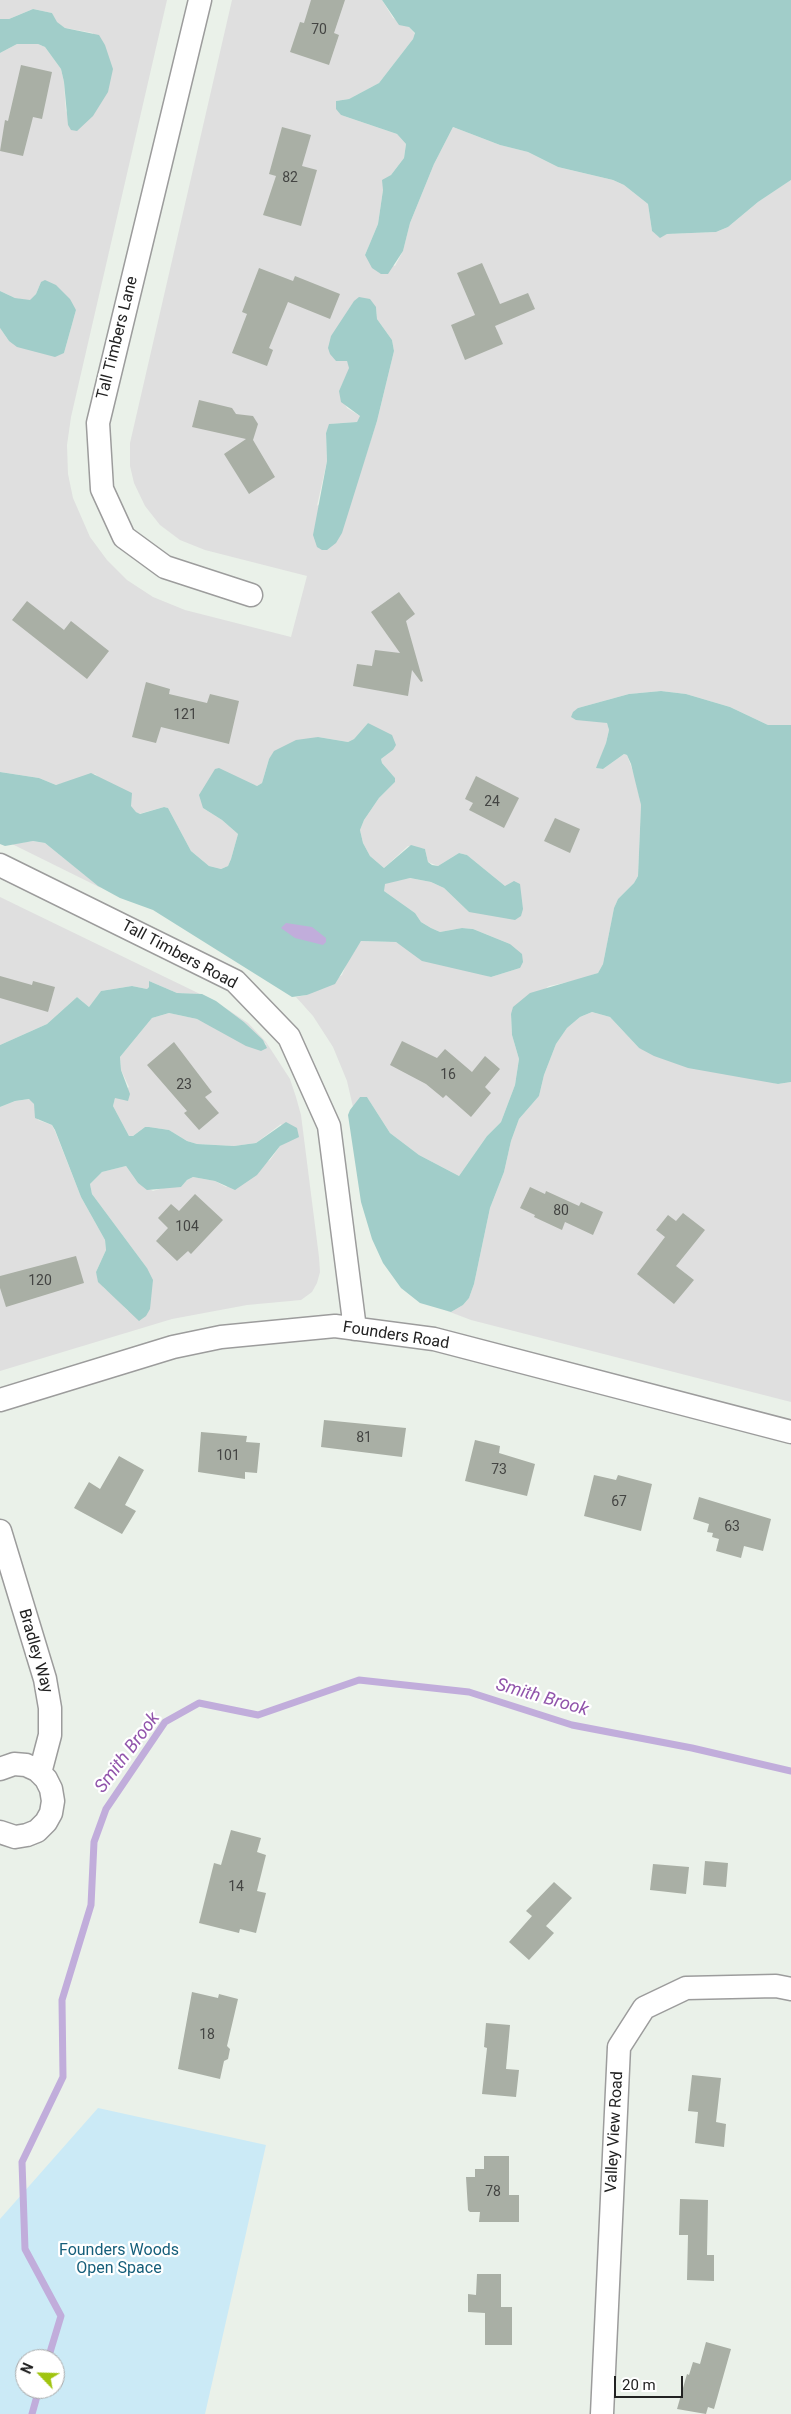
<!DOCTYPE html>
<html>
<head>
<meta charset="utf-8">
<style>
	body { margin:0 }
	#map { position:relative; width:791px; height:2414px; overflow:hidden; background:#eaf1e9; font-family:Roboto,sans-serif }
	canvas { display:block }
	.north { position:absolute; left:15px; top:2349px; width:50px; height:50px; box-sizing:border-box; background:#fff; border:1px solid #a7a7a7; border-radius:50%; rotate:294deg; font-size:14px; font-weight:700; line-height:20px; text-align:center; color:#222 }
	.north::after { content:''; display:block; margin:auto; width:18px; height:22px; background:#a0c40f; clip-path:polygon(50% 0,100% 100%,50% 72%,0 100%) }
	.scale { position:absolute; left:614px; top:2376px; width:69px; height:22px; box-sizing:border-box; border:2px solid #222; border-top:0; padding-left:6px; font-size:15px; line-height:18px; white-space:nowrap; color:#222; -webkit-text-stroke:4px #fff; paint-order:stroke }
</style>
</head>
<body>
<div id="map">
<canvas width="791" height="2414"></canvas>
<div class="north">N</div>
<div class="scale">20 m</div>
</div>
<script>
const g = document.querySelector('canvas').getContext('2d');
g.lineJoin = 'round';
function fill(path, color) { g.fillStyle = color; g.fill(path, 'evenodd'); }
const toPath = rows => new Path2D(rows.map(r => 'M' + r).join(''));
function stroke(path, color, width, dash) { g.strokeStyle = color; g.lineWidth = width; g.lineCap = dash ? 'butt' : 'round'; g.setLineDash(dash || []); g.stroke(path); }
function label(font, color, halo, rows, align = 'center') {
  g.font = font + ' Roboto,sans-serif'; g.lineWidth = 4.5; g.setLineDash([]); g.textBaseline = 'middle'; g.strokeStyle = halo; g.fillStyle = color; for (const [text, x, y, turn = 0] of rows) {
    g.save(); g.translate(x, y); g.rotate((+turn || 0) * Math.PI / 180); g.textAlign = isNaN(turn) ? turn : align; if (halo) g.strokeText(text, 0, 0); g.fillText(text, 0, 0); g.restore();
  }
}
const residential = toPath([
	[0,0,167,0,71,417,67,445,68,474,73,498,90,537,107,560,127,580,153,597,185,610,291,637,307,576,205,550,180,540,160,525,145,506,134,483,130,466,130,443,232,0,382,0,393,18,409,27,415,34,413,39,379,83,349,99,336,101,341,115,397,134,406,144,404,158,391,175,383,190,378,224,365,255,395,266,403,251,410,223,434,164,453,127,500,145,528,152,558,167,613,180,624,185,648,204,652,231,660,237,667,234,716,232,728,227,758,202,791,180,791,725,768,725,730,707,686,694,661,691,629,694,578,708,607,723,609,730,606,743,597,768,603,769,624,754,627,755,635,777,641,805,638,876,634,883,618,899,614,908,603,964,598,973,579,980,549,986,511,1014,512,1035,519,1059,515,1085,501,1122,487,1136,459,1176,419,1155,390,1133,367,1097,360,1097,353,1107,347,1081,333,1047,313,1016,296,997,307,995,342,975,348,960,361,941,396,942,407,949,491,977,520,968,510,944,473,929,462,928,440,932,431,928,421,922,415,913,384,891,384,884,393,881,409,878,431,882,444,888,469,912,505,886,467,855,459,853,438,866,428,862,425,849,408,846,384,868,370,856,363,843,360,830,364,820,379,798,395,782,395,778,382,763,381,759,393,750,368,723,354,739,348,742,318,737,269,759,262,783,257,786,250,784,203,808,222,820,238,834,231,859,228,866,221,869,209,866,191,851,168,808,164,807,139,814,136,812,95,774,56,785,39,778,0,772,0,328,9,341,64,353,76,310,41,282,36,294,30,301,15,298,0,291,0,53,17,44,38,44,45,47,61,69,64,82,66,113,93,33,65,28,56,22,52,13,33,9,9,19,0,19],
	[376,307,377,319,392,340,394,351,377,421,362,467,317,506,327,461,326,433,330,424,357,422,360,418,360,416,347,408,339,391,350,368,347,361],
	[33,841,45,843,101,888,12,844],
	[0,897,200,994,177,993,149,981,149,987,147,989,132,986,101,991,89,1007,77,997,47,1024,0,1045],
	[224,1007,248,1023,266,1042,290,1079,296,1097,301,1115,319,1257,320,1272,317,1283,312,1292,301,1300,247,1305,172,1319,0,1371,0,1107,15,1101,30,1099,34,1104,38,1120,52,1125,55,1131,81,1197,105,1240,106,1250,96,1272,104,1288,114,1295,128,1311,147,1268,92,1194,90,1184,102,1172,126,1166,138,1183,153,1191,166,1187,181,1187,187,1180,193,1177,215,1181,226,1187,270,1160,280,1146,290,1140,281,1124,256,1143,234,1146,197,1144,187,1141,169,1130,149,1127,145,1127,133,1136,129,1136,113,1106,115,1098,129,1087,121,1070,120,1057,152,1018,169,1013,197,1019,220,1030,267,1045,244,1022],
	[592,1012,610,1017,639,1048,778,1084,791,1082,791,1402,471,1320,442,1309,451,1312,463,1305,469,1298,474,1284,490,1208,504,1172,511,1141,519,1119,539,1096,544,1075,556,1044,567,1028,580,1017]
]);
const forest = toPath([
	[382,0,791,0,791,180,758,202,728,227,716,232,667,234,660,238,652,231,648,204,624,185,613,180,558,167,528,152,500,145,453,127,434,164,410,223,403,251,388,274,381,274,372,268,365,255,378,224,383,190,382,180,391,175,404,158,406,144,397,134,341,115,336,109,336,101,349,99,379,83,413,39,415,33,409,27,399,25],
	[33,9,52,13,57,22,65,28,99,35,105,45,113,69,108,92,93,116,77,131,71,130,68,125,64,82,61,69,45,47,38,44,17,44,0,53,0,19,9,19],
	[45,280,56,285,70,299,76,310,64,353,55,357,17,347,9,341,0,328,0,291,15,298,30,300,36,294,41,282],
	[359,297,370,299,376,307,377,319,392,340,394,351,377,421,342,533,336,543,327,550,322,550,317,547,313,535,327,461,326,433,329,424,357,422,360,416,341,402,339,391,349,368,347,361,336,361,330,354,328,348,331,336,354,301],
	[661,691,686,694,730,707,768,725,791,725,791,1082,778,1084,688,1068,654,1056,639,1048,610,1017,592,1012,580,1017,567,1028,556,1044,544,1075,539,1096,519,1119,511,1141,504,1172,490,1208,474,1284,469,1298,463,1305,451,1312,420,1303,401,1288,383,1263,372,1239,361,1202,348,1115,350,1110,360,1097,367,1097,390,1133,419,1155,459,1176,487,1136,501,1122,515,1085,519,1059,512,1035,511,1014,513,1007,530,993,598,973,603,964,614,908,618,899,634,883,638,876,641,805,631,764,627,755,624,754,603,769,596,768,606,743,609,730,607,723,576,720,571,717,573,712,578,708,629,694],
	[368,723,392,735,396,745,393,750,381,759,382,763,395,778,395,782,379,798,364,820,360,830,363,843,370,856,384,868,411,845,425,849,428,862,432,865,438,866,459,853,467,855,505,886,514,881,520,884,523,909,521,916,515,920,469,912,444,888,431,882,410,878,385,884,384,891,415,913,421,922,431,928,440,932,462,928,473,929,510,944,522,954,523,962,520,968,491,977,422,961,396,942,361,941,335,984,307,995,292,997,153,910,120,898,98,886,45,843,33,841,5,846,0,844,0,772,39,778,56,785,91,773,132,793,131,806,136,812,140,814,164,807,168,808,191,851,209,866,221,869,228,866,231,859,238,834,222,820,203,808,199,795,215,769,219,768,257,786,262,783,269,759,274,751,296,740,318,737,348,742,354,739],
	[149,981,177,993,202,994,216,1001,244,1022,263,1040,267,1048,261,1051,246,1046,197,1019,169,1013,152,1018,120,1057,121,1070,130,1094,128,1101,115,1098,113,1106,129,1136,133,1136,145,1127,149,1127,169,1130,187,1141,197,1144,234,1146,256,1143,286,1122,297,1128,299,1137,280,1146,257,1175,235,1190,215,1181,193,1177,187,1180,181,1187,147,1190,138,1183,126,1166,102,1172,90,1184,92,1194,147,1268,153,1280,150,1309,146,1316,139,1321,98,1282,96,1272,106,1250,105,1240,81,1197,55,1130,52,1125,35,1118,34,1104,29,1099,15,1101,0,1107,0,1045,47,1024,77,997,89,1007,101,991,132,986,147,989,149,987]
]);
const park = toPath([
	[98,2108,266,2145,205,2414,0,2414,0,2219],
	[25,2359,55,2359,55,2389,25,2389]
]);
const water = toPath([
	[286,923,312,927,326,938,326,942,323,945,295,938,281,928]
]);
const stream = toPath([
	[48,2359,61,2316,25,2249,22,2162,63,2077,62,2000,91,1905,94,1842,106,1809,165,1722,199,1703,258,1715,359,1680,469,1692,572,1725,692,1748,791,1771],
	[32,2414,39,2389]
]);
const building = toPath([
	[311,0,345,0,334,33,339,35,329,65,290,52,300,22,304,23],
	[21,65,52,72,42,119,33,117,23,156,0,151,5,120,8,121],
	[282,127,311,135,302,166,317,170,301,226,263,215,276,176,269,174],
	[482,263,500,304,528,293,535,309,495,326,503,344,465,360,451,325,475,315,457,273],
	[259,268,293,281,295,276,340,294,330,319,288,302,269,348,273,350,267,366,232,353,247,314,242,312],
	[199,400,232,408,236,414,253,416,258,424,253,440,275,477,249,494,224,454,246,439,192,427],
	[399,592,415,614,406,621,423,681,421,682,412,670,408,696,353,686,357,664,372,666,375,650,400,653,371,612],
	[27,601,64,630,71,621,109,651,87,679,12,620],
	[146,682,170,689,169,694,207,703,210,694,239,701,229,744,161,727,156,743,132,737],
	[476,776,519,798,504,828,469,810,473,803,465,799],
	[555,818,580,829,570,853,544,841],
	[0,976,32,985,33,981,55,987,48,1012,0,998],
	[402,1041,437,1058,445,1049,472,1072,485,1056,500,1069,485,1087,491,1093,471,1117,446,1095,443,1098,426,1084,390,1065],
	[174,1042,212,1092,205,1097,219,1113,199,1130,184,1113,187,1111,147,1065],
	[530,1187,545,1194,546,1191,579,1206,581,1202,603,1212,593,1235,565,1222,562,1230,534,1217,535,1215,520,1208],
	[195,1194,223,1220,191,1254,188,1251,177,1261,156,1241,168,1228,158,1218,171,1204,179,1211],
	[683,1213,705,1230,676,1266,694,1280,674,1304,637,1274,665,1237,656,1230,668,1215,676,1221],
	[76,1256,84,1283,6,1307,0,1288,0,1276],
	[324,1420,406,1428,402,1457,321,1447],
	[201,1432,247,1436,246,1442,260,1443,257,1473,245,1472,245,1479,198,1472],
	[475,1440,500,1446,499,1453,535,1464,527,1496,465,1481],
	[119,1456,144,1470,125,1505,136,1511,122,1534,74,1508,89,1482,100,1489],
	[594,1475,616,1480,618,1475,652,1484,641,1531,584,1516],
	[699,1497,771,1519,763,1551,744,1546,741,1558,716,1551,719,1539,712,1537,713,1533,707,1532,709,1524,693,1519],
	[231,1830,261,1838,257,1852,266,1855,257,1891,266,1893,256,1933,240,1929,239,1933,199,1923,214,1863,221,1865],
	[705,1861,728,1863,726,1887,703,1885],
	[653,1864,689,1867,686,1894,650,1890],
	[554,1882,572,1898,546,1926,554,1933,529,1960,509,1942,532,1916,526,1911],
	[192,1992,218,1998,219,1994,238,1999,227,2046,230,2049,228,2059,224,2061,220,2079,178,2069],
	[486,2023,510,2025,506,2069,519,2070,516,2097,482,2094,487,2048,484,2047],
	[692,2075,721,2078,716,2122,726,2124,724,2147,695,2143,698,2112,688,2111],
	[484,2156,509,2156,509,2195,519,2195,519,2222,479,2222,480,2212,470,2212,468,2210,466,2177,475,2177,475,2169,484,2169],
	[680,2199,708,2200,707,2255,714,2255,714,2281,687,2280,688,2235,679,2235],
	[477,2274,501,2274,501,2307,512,2307,512,2345,485,2345,485,2313,468,2312,468,2294,476,2295],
	[706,2342,731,2349,714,2409,708,2407,706,2414,677,2409,687,2374,689,2375,693,2362,700,2364]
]);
const street = toPath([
	[200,0,98,423,102,489,124,537,165,567,251,595],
	[0,865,235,981,289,1037,329,1126,355,1329],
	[0,1400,173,1347,221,1337,335,1326,434,1339,791,1432],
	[0,1531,45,1679,50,1708,50,1735,40,1773],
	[0,1769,14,1764,26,1765,37,1770,46,1779,51,1789,53,1801,51,1813,46,1822,37,1831,27,1835,15,1837,0,1832],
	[602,2414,619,2047,644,2008,686,1988,776,1986,791,1989]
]);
const numberNames = [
	["70",319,30],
	["82",290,178],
	["121",185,715],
	["24",492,802],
	["16",448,1075],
	["23",184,1085],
	["80",561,1211],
	["104",187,1227],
	["120",40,1281],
	["81",364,1438],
	["101",228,1456],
	["73",499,1470],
	["67",619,1502],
	["63",732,1527],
	["14",236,1887],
	["18",207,2035],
	["78",493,2192]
];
const streetNames = [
	["Tall Timbers Lane",118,338,-76],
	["Tall Timbers Road",179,955,28],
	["Founders Road",396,1336,9],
	["Bradley Way",35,1651,74],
	["Valley View Road",615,2132,-87]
];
const parkNames = [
	["Founders Woods",119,2251],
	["Open Space",119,2269]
];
const waterNames = [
	["Smith Brook",542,1698,16],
	["Smith Brook",128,1753,-53]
];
fill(residential, '#dfdfdf');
fill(forest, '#a1cdc9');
fill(park, '#cbeaf6');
fill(water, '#c1addb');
stroke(stream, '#c1addb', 7);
fill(building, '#a9afa5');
stroke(street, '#9c9c9c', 25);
stroke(street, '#fff', 22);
label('14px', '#444543', null, numberNames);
label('16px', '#222', '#fff', streetNames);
label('16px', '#155e7a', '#fff', parkNames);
label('italic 18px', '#9154ab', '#fff', waterNames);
</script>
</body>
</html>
